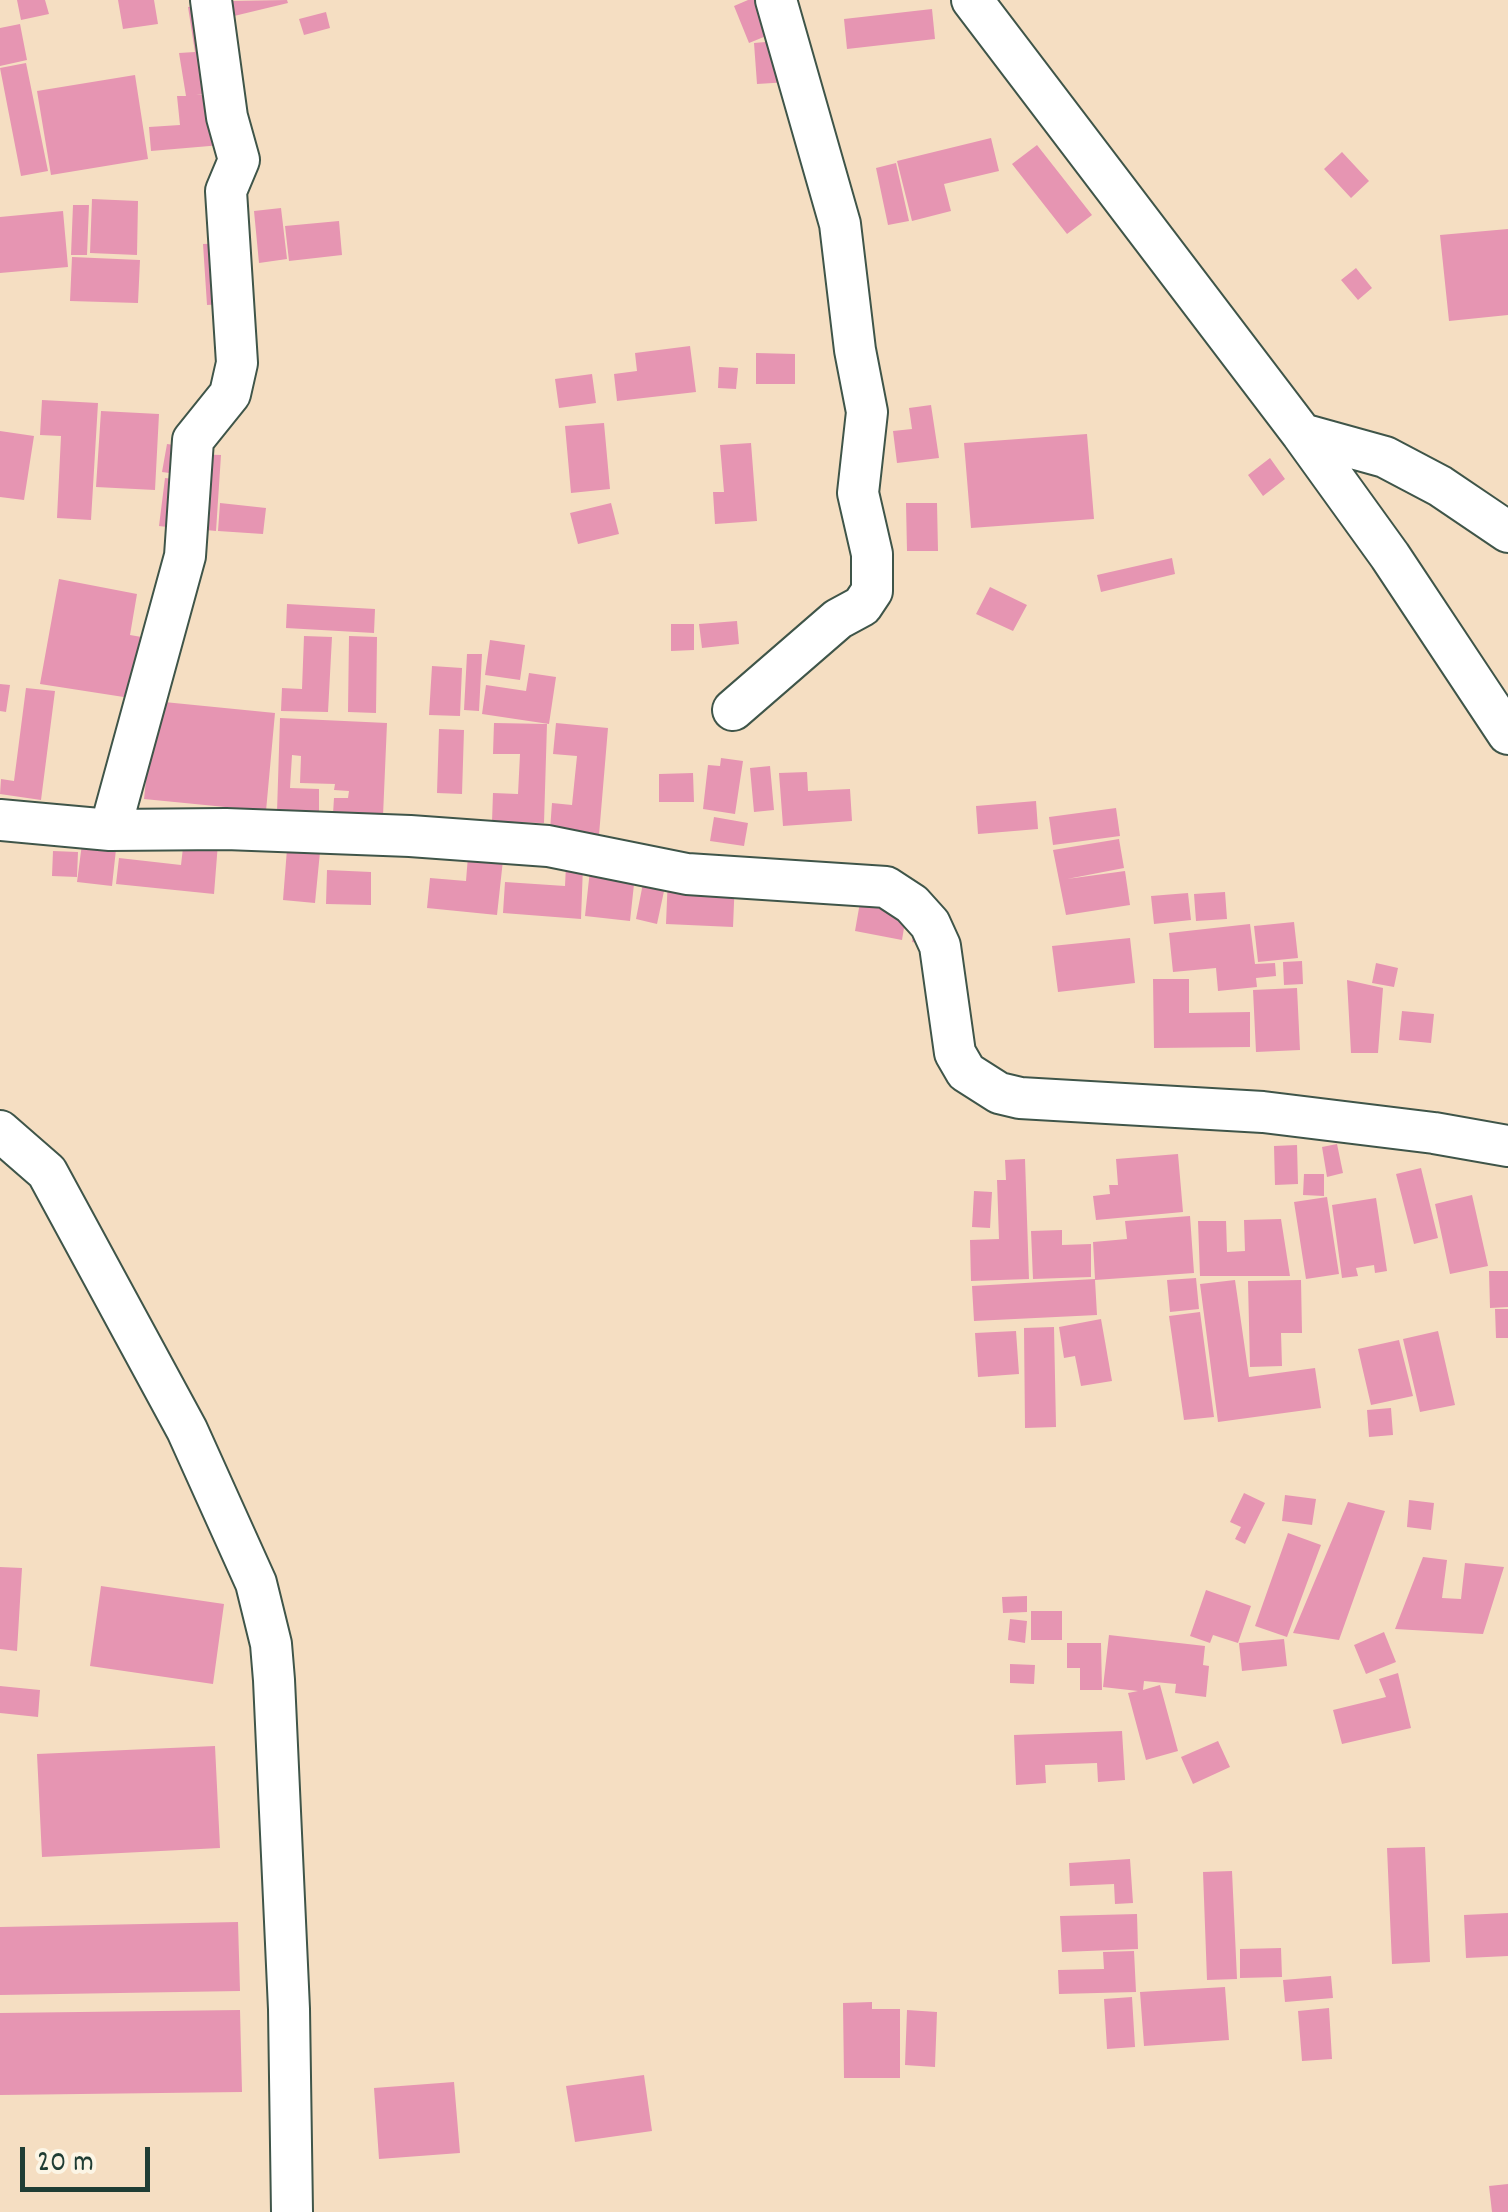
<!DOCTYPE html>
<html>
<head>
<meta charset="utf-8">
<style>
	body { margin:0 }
	#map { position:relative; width:1508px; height:2212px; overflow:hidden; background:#f5dec2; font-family:Dekko,sans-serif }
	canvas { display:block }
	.scale { position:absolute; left:20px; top:2147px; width:130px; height:45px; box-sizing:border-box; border:5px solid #1f3d34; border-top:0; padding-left:12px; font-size:30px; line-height:35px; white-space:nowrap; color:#1f3d34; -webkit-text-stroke:8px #fcf5e5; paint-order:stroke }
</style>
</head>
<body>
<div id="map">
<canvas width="1508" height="2212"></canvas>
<div class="scale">20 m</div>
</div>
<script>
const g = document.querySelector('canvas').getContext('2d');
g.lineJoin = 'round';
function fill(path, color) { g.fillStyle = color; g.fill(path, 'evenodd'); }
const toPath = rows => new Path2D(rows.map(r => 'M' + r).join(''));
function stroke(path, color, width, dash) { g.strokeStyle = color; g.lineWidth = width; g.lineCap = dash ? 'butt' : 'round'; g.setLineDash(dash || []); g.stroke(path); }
const building = toPath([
	[17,0,45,0,49,14,21,20],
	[118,0,154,0,158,24,123,29],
	[287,0,288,3,234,16,230,1],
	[748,0,763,0,776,32,749,43,734,6],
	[224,1,237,88,196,95,240,91,245,143,151,151,149,127,180,125,177,96,186,96,179,53,195,52,188,7],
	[932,9,935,39,847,49,844,19],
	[326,12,330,28,304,35,299,19],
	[20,24,27,60,0,66,0,28],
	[777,41,789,82,757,84,754,43],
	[26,63,48,171,21,176,0,68],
	[135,75,148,159,51,175,37,91],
	[991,138,999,171,944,184,951,211,912,221,897,161],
	[1037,145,1092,215,1067,234,1012,164],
	[1342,152,1369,181,1351,198,1324,169],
	[896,163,909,221,888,225,876,168],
	[92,199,138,201,137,255,90,253],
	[73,205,89,205,87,255,71,255],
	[281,208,287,259,259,263,254,211],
	[63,211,68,267,0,273,0,217],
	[339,221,342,255,289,261,285,226],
	[1508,229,1508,315,1449,321,1440,235],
	[234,243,238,303,207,305,203,244],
	[72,257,140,260,138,303,70,301],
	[1356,268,1372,288,1358,300,1341,280],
	[690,346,696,392,617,401,614,374,637,371,635,353],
	[756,353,795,354,795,384,756,384],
	[719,367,738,368,736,389,718,388],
	[592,374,596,403,559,408,555,379],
	[42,400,98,403,91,520,57,518,61,436,40,435],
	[931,405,939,458,897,463,893,431,912,429,909,408],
	[101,411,159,414,155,490,96,487],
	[604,423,610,489,571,493,565,426],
	[0,431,34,436,24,500,0,497],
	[1087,434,1094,519,971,528,964,443],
	[751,443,757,521,715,524,713,492,724,492,720,445],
	[167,444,189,447,184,475,162,472],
	[191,454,221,455,216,531,186,528],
	[1270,458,1285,479,1263,496,1248,475],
	[165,478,182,480,183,529,159,526],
	[220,503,266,508,263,534,218,531],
	[611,503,619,534,578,544,570,513],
	[906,503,937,503,938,551,907,551],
	[1172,558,1175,574,1101,592,1097,575],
	[59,579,137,594,130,635,159,640,143,700,40,684],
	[990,587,1027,605,1013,631,976,614],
	[287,604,375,609,374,633,286,628],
	[737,621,739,644,702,648,699,624],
	[671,624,694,624,694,650,671,651],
	[304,636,332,637,328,712,281,711,282,688,302,689],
	[349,636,377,637,376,713,348,712],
	[490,640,525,645,520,680,485,675],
	[467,654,482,654,479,711,464,710],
	[432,666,462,668,460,716,429,715],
	[529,673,556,677,549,724,482,714,486,685,526,691],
	[0,684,10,685,6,712,0,711],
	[26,688,55,691,41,800,0,794,1,779,14,781],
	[154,701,275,713,266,811,144,799],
	[280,718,387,723,383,816,333,814,334,798,348,798,349,791,334,790,335,784,300,783,301,756,292,755,290,788,319,789,319,813,277,812],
	[494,723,547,724,544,823,492,822,493,793,518,794,520,754,493,754],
	[556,723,608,728,599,835,550,830,552,803,572,805,577,756,553,754],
	[439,729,464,730,462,794,437,793],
	[721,758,743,761,735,814,703,809,708,765,720,766],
	[770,766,774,810,754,812,750,768],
	[807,772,808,791,850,789,852,821,783,826,779,773],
	[693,773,694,802,659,802,659,774],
	[1036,801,1038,829,978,834,976,806],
	[1116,808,1120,836,1053,845,1049,817],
	[714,817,748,823,744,846,710,841],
	[83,836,117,840,112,886,77,882],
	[184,839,218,843,214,894,116,884,119,858,181,865],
	[1119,839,1124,868,1067,879,1125,871,1130,905,1066,915,1053,850],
	[287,849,320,852,315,903,283,900],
	[53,851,78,852,77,877,52,876],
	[468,856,503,860,497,915,427,908,430,878,466,881],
	[566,865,583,866,581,919,503,913,505,882,565,886],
	[327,870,371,872,371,905,326,904],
	[590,870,635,875,630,921,585,916],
	[645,873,667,877,657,924,636,919],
	[668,876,735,879,733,927,666,924],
	[862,891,940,906,932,946,912,942,916,918,906,916,902,940,855,931],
	[1225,892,1227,919,1196,921,1194,894],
	[1188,893,1191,920,1154,924,1151,896],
	[1294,922,1298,958,1258,962,1254,926],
	[1250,924,1255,964,1275,963,1276,976,1256,978,1257,987,1218,991,1216,968,1173,972,1169,933],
	[1130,938,1135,983,1058,992,1052,946],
	[1302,961,1303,984,1284,985,1283,962],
	[1376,963,1398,968,1394,987,1372,983],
	[1153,979,1189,979,1189,1013,1250,1012,1250,1047,1154,1048],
	[1347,980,1383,988,1378,1053,1351,1053],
	[1297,988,1300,1050,1256,1052,1253,990],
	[1402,1011,1434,1014,1431,1043,1399,1040],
	[1337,1144,1343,1173,1327,1177,1322,1147],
	[1297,1145,1298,1184,1275,1185,1274,1146],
	[1178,1154,1183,1212,1096,1220,1093,1196,1110,1194,1109,1185,1118,1185,1116,1159],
	[1025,1159,1029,1279,971,1281,970,1240,999,1239,997,1180,1006,1180,1005,1160],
	[1421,1168,1438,1238,1414,1244,1396,1174],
	[1304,1174,1324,1174,1324,1196,1303,1195],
	[974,1191,992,1192,990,1228,972,1227],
	[1472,1195,1488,1266,1450,1274,1435,1204],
	[1327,1197,1339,1274,1306,1279,1294,1202],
	[1376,1198,1387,1271,1375,1273,1374,1265,1356,1268,1358,1276,1342,1278,1332,1205],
	[1190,1216,1194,1273,1095,1280,1097,1315,974,1321,972,1286,1095,1279,1093,1242,1127,1239,1125,1221],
	[1281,1219,1290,1276,1200,1276,1198,1221,1226,1221,1227,1252,1245,1251,1244,1220],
	[1062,1230,1062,1245,1091,1244,1091,1277,1033,1279,1031,1231],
	[1489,1271,1508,1271,1508,1307,1490,1308],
	[1196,1278,1199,1309,1170,1312,1167,1280],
	[1235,1280,1249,1377,1315,1368,1321,1408,1218,1422,1200,1284],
	[1301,1280,1302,1333,1281,1333,1282,1366,1250,1367,1248,1281],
	[1495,1309,1508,1309,1508,1338,1496,1338],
	[1200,1312,1214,1417,1184,1420,1169,1316],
	[1101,1319,1112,1381,1081,1386,1075,1356,1064,1358,1059,1327],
	[1054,1327,1056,1427,1025,1428,1024,1328],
	[1016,1331,1019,1374,978,1377,975,1333],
	[1438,1331,1455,1405,1420,1412,1403,1339],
	[1399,1340,1413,1396,1371,1405,1358,1349],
	[1391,1408,1393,1435,1369,1437,1367,1410],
	[1244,1493,1265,1503,1245,1544,1235,1539,1241,1527,1230,1522],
	[1285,1495,1316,1499,1312,1525,1282,1521],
	[1409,1500,1434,1503,1431,1530,1407,1527],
	[1348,1502,1385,1511,1339,1640,1293,1633],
	[1288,1533,1321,1545,1287,1637,1255,1626],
	[1423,1557,1447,1560,1442,1598,1461,1599,1465,1563,1504,1567,1483,1634,1395,1629],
	[0,1567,22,1568,17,1651,0,1649],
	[101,1586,224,1604,213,1684,90,1666],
	[1206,1590,1251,1606,1238,1643,1213,1635,1210,1643,1190,1636],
	[1027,1596,1027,1612,1003,1613,1002,1597],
	[1031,1611,1062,1611,1062,1640,1031,1640],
	[1010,1619,1027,1621,1025,1643,1008,1640],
	[1384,1632,1396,1662,1366,1674,1354,1645],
	[1109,1635,1205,1646,1203,1665,1209,1666,1206,1697,1175,1693,1176,1684,1144,1681,1143,1690,1160,1685,1178,1751,1146,1760,1128,1693,1138,1691,1103,1687],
	[1284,1639,1287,1666,1242,1671,1239,1643],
	[1067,1643,1101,1643,1102,1690,1080,1690,1080,1668,1067,1668],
	[1010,1664,1035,1665,1034,1684,1010,1683],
	[1398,1673,1411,1728,1342,1744,1333,1710,1386,1697,1379,1679],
	[0,1686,40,1690,38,1717,0,1713],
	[1122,1731,1125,1780,1098,1782,1097,1763,1045,1765,1046,1783,1016,1785,1014,1735],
	[1218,1741,1230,1767,1193,1784,1181,1757],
	[215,1746,220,1848,42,1857,37,1754],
	[1425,1847,1430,1962,1392,1964,1387,1848],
	[1130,1859,1133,1903,1115,1904,1114,1884,1070,1886,1069,1863],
	[1232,1871,1237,1979,1207,1980,1203,1872],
	[1508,1913,1508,1956,1466,1958,1464,1915],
	[1137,1914,1138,1949,1062,1952,1060,1916],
	[238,1922,240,1991,0,1995,0,1927],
	[1281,1948,1282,1977,1240,1978,1240,1949],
	[1134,1951,1136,1992,1059,1994,1058,1970,1104,1969,1103,1952],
	[1331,1976,1333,1998,1285,2002,1283,1980],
	[1225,1987,1229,2040,1144,2046,1140,1992],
	[1132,1997,1135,2047,1107,2049,1104,1999],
	[872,2002,872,2009,900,2009,900,2078,844,2078,843,2003],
	[1329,2008,1332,2059,1302,2061,1298,2011],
	[240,2010,242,2092,0,2095,0,2013],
	[907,2010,937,2012,935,2067,905,2065],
	[644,2075,652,2131,575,2142,566,2086],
	[454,2082,460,2153,379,2159,374,2088],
	[1508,2184,1508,2212,1492,2212,1489,2186]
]);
const minor = toPath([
	[972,0,1302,434,1390,556,1508,734],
	[1302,434,1385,457,1440,486,1508,532],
	[733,710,838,619,862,606,872,591,872,554,858,493,867,412,855,350,840,224,776,0],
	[0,820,110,830,226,829,410,836,548,846,687,874,886,887,912,904,930,924,940,946,955,1053,966,1072,999,1093,1020,1098,1263,1112,1434,1133,1508,1146],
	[110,830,185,556,193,440,230,394,237,363,226,191,239,160,227,117,211,0],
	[0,1131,47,1172,187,1430,256,1583,271,1644,274,1680,289,2009,292,2212]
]);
fill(building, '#e695b2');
stroke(minor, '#3f5549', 44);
stroke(minor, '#fff', 40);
</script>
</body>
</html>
